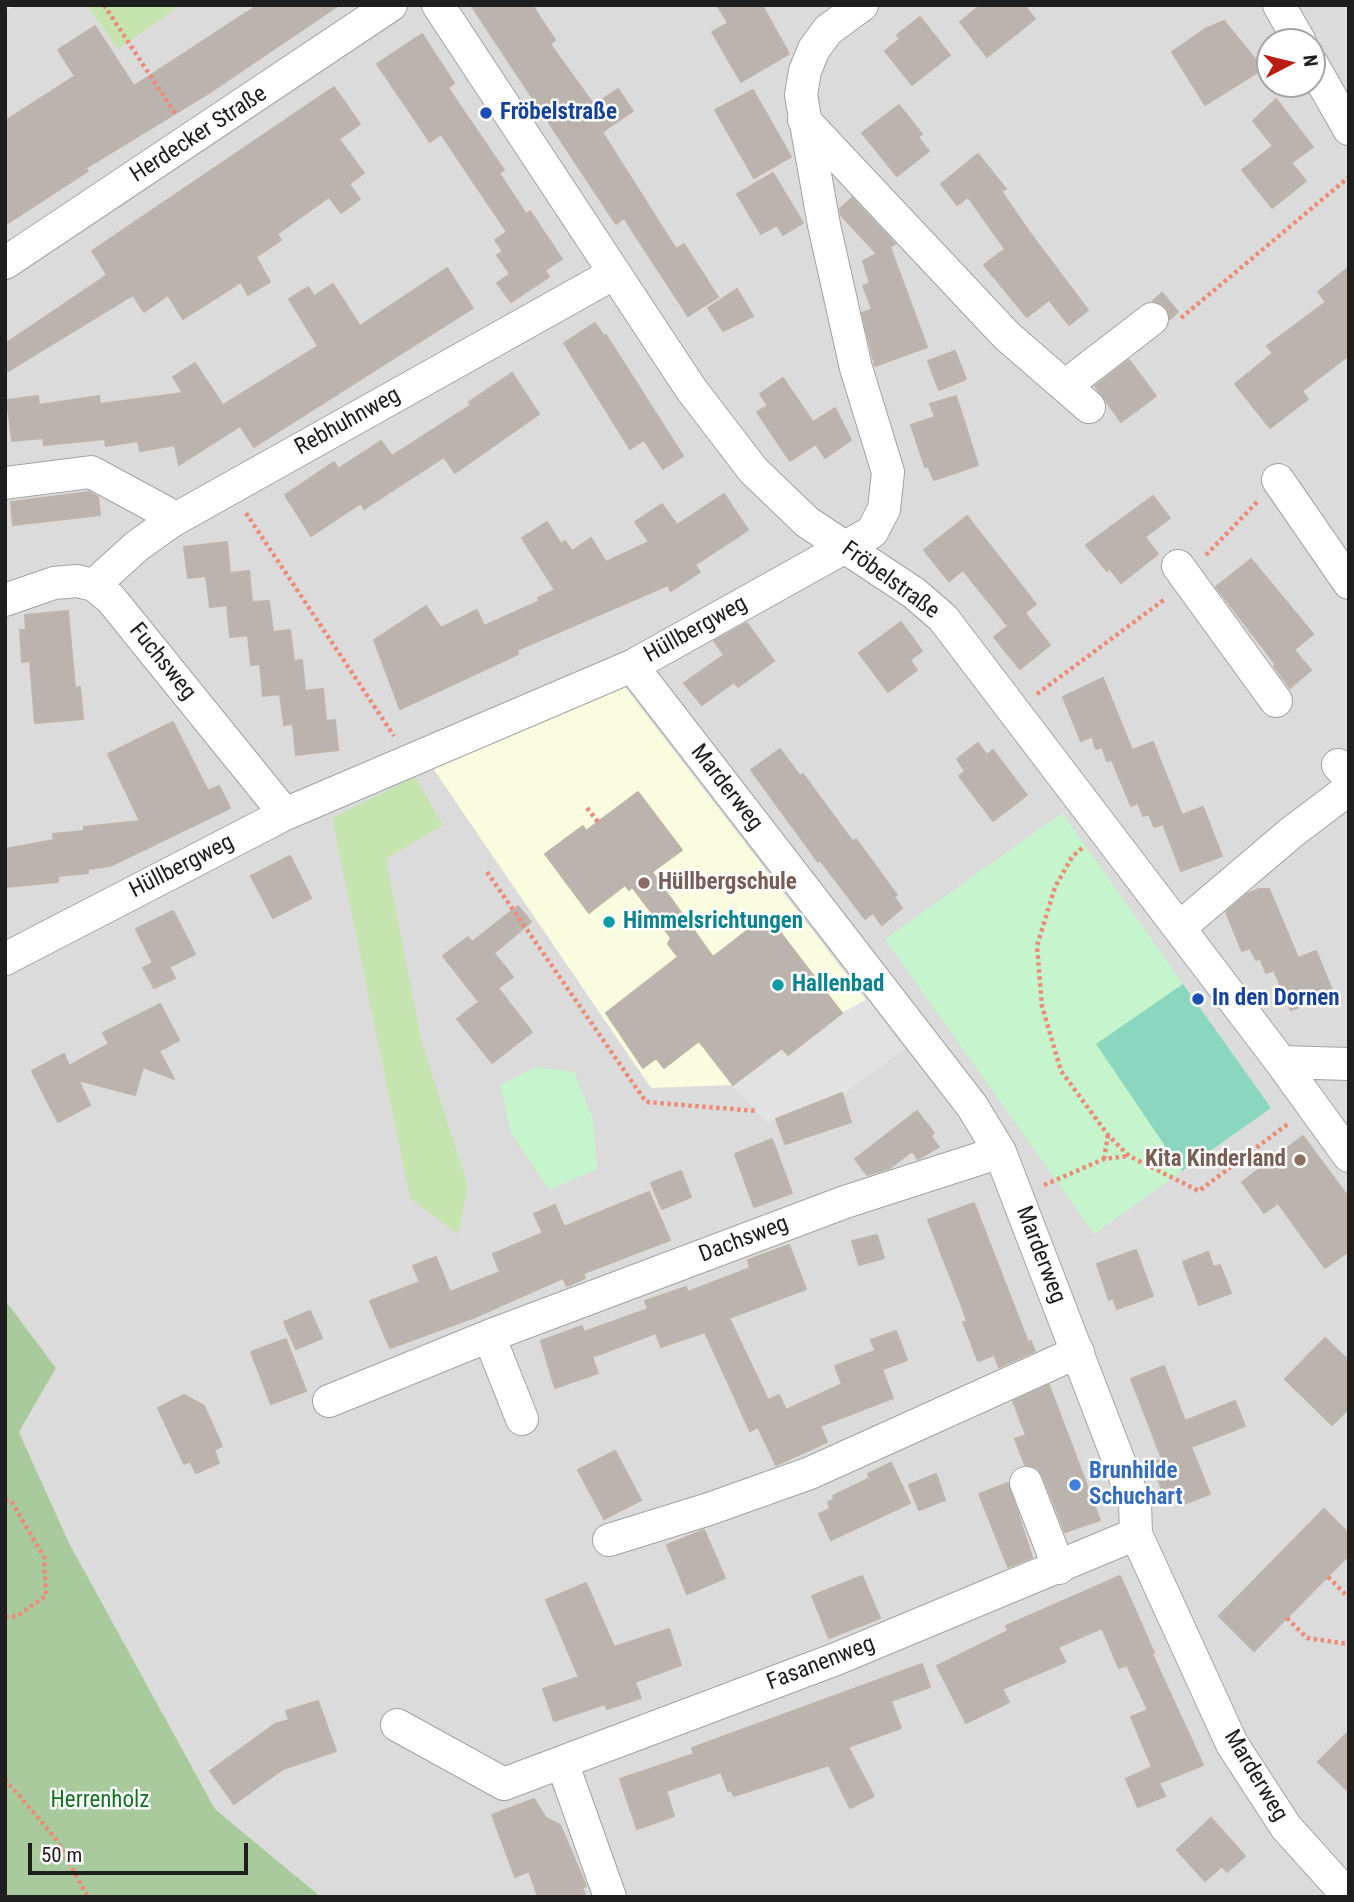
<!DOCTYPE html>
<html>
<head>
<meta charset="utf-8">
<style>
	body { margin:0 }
	#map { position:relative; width:1354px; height:1902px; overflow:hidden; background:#eeece5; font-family:"Roboto Condensed",sans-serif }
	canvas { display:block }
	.frame { position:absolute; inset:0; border:7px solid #1e1e1e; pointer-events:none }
	.north { position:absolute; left:1256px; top:28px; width:70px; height:70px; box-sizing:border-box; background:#fff; border:2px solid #a5a5a5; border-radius:50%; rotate:83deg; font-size:19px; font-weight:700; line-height:28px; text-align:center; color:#1e1e1e }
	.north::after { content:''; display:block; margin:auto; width:24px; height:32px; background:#ba1d12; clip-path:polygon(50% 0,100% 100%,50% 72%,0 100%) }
	.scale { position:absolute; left:28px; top:1843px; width:220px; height:32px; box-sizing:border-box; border:4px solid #1e1e1e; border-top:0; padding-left:9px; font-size:21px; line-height:24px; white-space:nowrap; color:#1e1e1e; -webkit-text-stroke:5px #fff; paint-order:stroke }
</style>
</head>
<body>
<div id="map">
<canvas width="1354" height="1902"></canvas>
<div class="frame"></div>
<div class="north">N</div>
<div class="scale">50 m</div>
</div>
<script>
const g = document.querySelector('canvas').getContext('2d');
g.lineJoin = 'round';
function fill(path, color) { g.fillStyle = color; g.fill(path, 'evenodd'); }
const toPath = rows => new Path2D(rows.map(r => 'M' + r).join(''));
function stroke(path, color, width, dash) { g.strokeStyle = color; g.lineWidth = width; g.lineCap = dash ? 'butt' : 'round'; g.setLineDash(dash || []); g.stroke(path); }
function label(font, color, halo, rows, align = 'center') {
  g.font = font + ' "Roboto Condensed",sans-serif'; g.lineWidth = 5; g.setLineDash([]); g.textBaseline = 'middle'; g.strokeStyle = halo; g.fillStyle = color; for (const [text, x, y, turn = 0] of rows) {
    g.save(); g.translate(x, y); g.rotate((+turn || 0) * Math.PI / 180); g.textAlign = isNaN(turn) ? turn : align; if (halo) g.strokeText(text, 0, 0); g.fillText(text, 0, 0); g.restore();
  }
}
const residential = toPath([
	[15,5,86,5,118,48,181,5,1349,5,1349,1897,321,1897,215,1809,69,1543,19,1432,56,1368,5,1300,5,12],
	[1270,42,1312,42,1312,84,1270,84]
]);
const education = toPath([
	[624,686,904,1049,845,1092,768,1123,733,1085,651,1088,432,767]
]);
const grass = toPath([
	[86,5,181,5,118,49],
	[415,777,443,825,386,859,422,1043,468,1186,458,1234,410,1198,332,818]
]);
const forest = toPath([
	[5,1300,56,1368,19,1432,69,1543,215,1809,321,1897,5,1897]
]);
const park = toPath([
	[1062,813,1271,1108,1094,1234,885,939],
	[536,1067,574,1072,593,1119,597,1169,549,1190,511,1133,500,1085]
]);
const pitch = toPath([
	[1183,984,1271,1108,1182,1171,1096,1044]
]);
const parking = toPath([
	[867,999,904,1049,845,1092,768,1123,733,1085,782,1048,788,1055,842,1013]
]);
const building = toPath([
	[258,5,339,5,209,93,86,168,88,171,5,225,5,121,75,76,58,50,95,26,134,86,258,5],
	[471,5,532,5,555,40,550,44,594,105,618,89,633,111,602,132,676,249,684,244,718,297,688,316,624,218,616,224,471,5],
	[717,5,762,5,789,54,741,82,712,32,728,23,717,5],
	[981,5,1024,5,1035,19,987,57,960,22,981,5],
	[920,17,950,55,912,85,885,51,900,39,897,35,920,17],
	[1224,21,1263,69,1205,105,1172,52,1205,29,1224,21],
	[422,34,454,83,448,88,504,170,499,173,526,214,530,211,562,259,545,270,549,277,511,302,497,283,510,274,497,255,503,252,495,240,507,232,441,134,430,142,377,64,422,34],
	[334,87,360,124,339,139,364,173,349,184,360,199,341,213,329,197,277,234,281,240,256,257,270,282,248,295,241,282,183,319,168,295,144,312,133,295,5,373,5,344,107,275,92,251,334,87],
	[753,90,791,157,754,178,715,110,753,90],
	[1276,99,1313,147,1291,163,1306,181,1272,208,1242,170,1273,146,1253,121,1276,99],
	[899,105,922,134,918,137,929,151,897,176,862,133,899,105],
	[978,154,1006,189,1001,191,1030,233,1088,310,1069,325,1049,300,1027,317,984,265,1005,249,968,197,957,205,941,184,978,154],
	[773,173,803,223,783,235,777,225,761,234,737,194,773,173],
	[852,198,895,244,890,247,927,347,875,366,862,313,872,309,863,286,870,283,863,261,877,254,841,215,840,209,852,198],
	[1349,267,1349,355,1302,391,1308,399,1270,428,1235,384,1273,353,1267,346,1326,302,1318,292,1349,267],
	[447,268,473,308,254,447,240,426,179,465,175,445,140,451,138,441,106,446,105,439,44,445,43,438,12,441,7,400,38,396,39,405,99,396,100,404,183,393,173,377,195,363,223,405,318,346,289,299,308,287,314,296,333,284,360,326,447,268],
	[737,289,753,316,723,331,708,308,737,289],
	[1162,293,1178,312,1170,319,1166,307,1153,301,1162,293],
	[595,323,604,336,606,335,683,456,663,469,644,440,630,449,564,343,595,323],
	[955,351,966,379,939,390,928,361,955,351],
	[1129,360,1156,396,1121,422,1095,386,1129,360],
	[512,373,539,414,455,473,444,457,364,509,361,503,311,536,285,495,334,462,338,469,381,441,392,456,471,405,469,402,512,373],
	[783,378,813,422,835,408,851,440,825,458,816,444,790,461,757,412,768,406,760,394,783,378],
	[956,396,978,465,934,480,928,466,925,467,911,425,935,417,930,404,956,396],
	[89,492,98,497,100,515,13,525,11,502,89,492],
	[724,494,748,530,695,565,700,572,671,591,668,585,517,650,518,654,400,709,374,640,426,606,441,628,477,610,484,626,540,601,538,598,555,590,522,538,547,522,561,544,565,541,572,551,591,538,606,562,649,542,635,522,662,504,677,525,724,494],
	[1153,496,1170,518,1145,537,1158,554,1121,583,1110,569,1107,571,1086,545,1153,496],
	[967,516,1036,604,1008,626,963,570,949,581,924,550,967,516],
	[227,542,230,573,249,571,252,602,269,601,273,632,290,630,294,661,302,660,305,691,323,689,326,721,335,720,338,750,296,755,293,724,284,725,280,694,263,696,260,664,251,665,248,635,230,637,227,605,210,607,206,576,188,578,184,547,227,542],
	[1251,559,1313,634,1294,650,1311,670,1290,688,1274,666,1276,665,1216,587,1251,559],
	[68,611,75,688,80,687,83,719,35,723,30,661,22,662,20,630,26,630,25,615,68,611],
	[1025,613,1050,645,1020,669,994,637,1025,613],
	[901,622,922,651,910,660,917,670,888,692,859,653,901,622],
	[747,623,774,661,738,687,734,682,702,705,684,683,724,655,714,641,747,623],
	[1103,678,1132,750,1153,742,1182,815,1203,807,1222,856,1181,871,1163,824,1154,827,1149,814,1143,816,1138,803,1131,806,1112,760,1107,761,1102,747,1096,749,1092,736,1081,741,1063,697,1103,678],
	[173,722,208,791,219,786,230,808,110,866,88,869,88,873,58,876,58,882,5,887,5,849,54,840,53,834,84,831,84,827,140,821,108,754,173,722],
	[978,743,987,755,993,750,1027,795,993,821,959,776,965,771,957,759,978,743],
	[780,749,800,776,803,774,853,842,856,839,897,895,894,897,902,908,882,925,873,913,865,919,820,860,818,862,751,770,780,749],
	[638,792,682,850,652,872,713,957,767,915,842,1013,788,1055,782,1048,733,1085,699,1041,664,1068,656,1058,643,1068,606,1013,678,957,668,944,671,938,632,887,629,890,625,885,589,913,545,854,583,826,586,831,638,792],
	[290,856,311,898,273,918,251,876,290,856],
	[1259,889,1269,889,1298,958,1316,951,1334,995,1291,1010,1274,970,1266,973,1260,958,1256,960,1250,948,1242,951,1226,912,1247,894,1259,889],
	[518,906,531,922,494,953,513,977,498,988,532,1032,492,1063,457,1019,479,1002,443,956,468,937,472,942,518,906],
	[173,911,195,954,169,967,175,978,154,988,143,968,153,963,136,929,173,911],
	[160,1004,179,1040,159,1051,174,1079,143,1067,135,1095,78,1080,90,1105,58,1122,32,1071,64,1054,69,1066,109,1044,103,1033,160,1004],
	[842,1093,851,1122,785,1144,776,1119,842,1093],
	[917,1111,934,1133,931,1136,939,1147,918,1159,912,1151,890,1168,867,1175,855,1159,917,1111],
	[1303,1136,1349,1198,1349,1251,1325,1268,1278,1203,1264,1213,1242,1182,1303,1136],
	[772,1139,792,1193,754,1207,735,1154,772,1139],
	[681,1171,691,1197,662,1209,651,1183,681,1171],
	[649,1192,670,1240,584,1273,582,1270,585,1278,567,1286,563,1278,475,1317,390,1348,370,1301,420,1282,413,1266,436,1257,450,1292,500,1272,493,1254,543,1233,534,1214,555,1205,564,1227,649,1192],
	[974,1203,1028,1342,1031,1341,1035,1351,999,1367,994,1355,978,1361,963,1322,967,1321,961,1304,928,1220,974,1203],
	[877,1235,884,1258,859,1265,852,1241,877,1235],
	[789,1245,806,1289,729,1318,768,1400,779,1395,786,1410,842,1384,835,1366,875,1351,893,1398,820,1426,827,1442,776,1465,758,1427,750,1431,705,1332,661,1347,656,1333,592,1357,598,1373,555,1388,541,1341,582,1326,584,1332,648,1309,645,1301,686,1287,688,1292,750,1268,748,1260,789,1245],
	[1136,1250,1153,1296,1117,1309,1113,1298,1109,1300,1097,1264,1136,1250],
	[1208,1252,1213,1267,1220,1265,1231,1293,1199,1305,1183,1262,1208,1252],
	[310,1311,322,1338,296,1349,284,1322,310,1311],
	[896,1331,907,1360,883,1369,871,1340,896,1331],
	[1325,1338,1349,1361,1349,1408,1332,1425,1285,1379,1325,1338],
	[286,1339,306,1391,271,1404,251,1352,286,1339],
	[1164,1366,1185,1421,1235,1401,1245,1426,1191,1447,1210,1494,1178,1506,1173,1491,1164,1495,1152,1463,1162,1459,1131,1379,1164,1366],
	[1049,1385,1100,1520,1065,1532,1043,1476,1037,1468,1025,1465,1015,1439,1026,1435,1013,1401,1049,1385],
	[184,1395,204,1406,222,1446,214,1450,219,1463,196,1473,190,1461,184,1464,158,1408,184,1395],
	[615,1451,641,1500,604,1519,578,1470,615,1451],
	[891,1463,910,1503,831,1540,819,1514,830,1509,828,1502,835,1499,833,1496,870,1478,868,1474,891,1463],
	[936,1474,945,1500,919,1510,909,1485,936,1474],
	[1008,1483,1032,1557,1008,1567,979,1494,1008,1483],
	[1324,1509,1349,1534,1349,1555,1254,1651,1219,1616,1324,1509],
	[704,1530,725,1578,687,1594,667,1545,704,1530],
	[862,1576,880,1618,829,1638,812,1596,862,1576],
	[1120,1576,1154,1653,1152,1654,1203,1765,1159,1783,1165,1796,1138,1807,1126,1779,1152,1767,1131,1717,1148,1710,1127,1665,1119,1668,1102,1628,1058,1647,1065,1662,1002,1689,1009,1702,966,1723,937,1666,1008,1631,1006,1626,1120,1576],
	[586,1583,614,1647,669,1629,681,1665,635,1682,641,1698,607,1709,605,1704,554,1721,543,1689,579,1677,546,1600,586,1583],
	[922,1664,930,1687,891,1701,901,1728,848,1747,874,1796,850,1808,829,1765,734,1796,731,1790,728,1791,721,1772,666,1791,674,1816,637,1829,620,1779,694,1754,692,1748,922,1664],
	[318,1701,336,1751,283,1769,234,1804,210,1771,275,1724,289,1720,286,1711,318,1701],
	[1349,1731,1349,1792,1318,1762,1349,1731],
	[534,1799,546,1818,560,1825,586,1886,582,1888,586,1897,538,1897,529,1871,515,1877,492,1815,534,1799],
	[1211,1818,1245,1856,1227,1872,1222,1866,1205,1881,1177,1850,1211,1818]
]);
const path = toPath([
	[104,5,176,115],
	[1181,318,1349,177],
	[246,513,394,736],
	[1206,555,1258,501],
	[1037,694,1165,599],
	[587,808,598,822],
	[1082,848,1072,857,1055,887,1037,946,1042,1006,1061,1071,1108,1135,1129,1156,1199,1191,1289,1123],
	[487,872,646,1102,757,1111],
	[1104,1159,1108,1135],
	[1044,1185,1104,1159,1128,1156],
	[5,1499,11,1501,44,1557,46,1596,17,1616,5,1617],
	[1328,1577,1349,1598],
	[1287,1618,1307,1638,1349,1644],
	[5,1779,56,1839,88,1897]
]);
const minor = toPath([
	[438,5,691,389,753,470,807,522,914,593,943,618,1281,1062,1349,1156],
	[1279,5,1300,42],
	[1312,64,1349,129],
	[804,120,1007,336,1089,407],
	[5,263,391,5],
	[1065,386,1152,319],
	[1278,480,1349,583],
	[5,483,91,472,165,512,172,521],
	[1178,566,1276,701],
	[94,585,137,546,172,521,613,274],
	[5,600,54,583,77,581,94,585,111,599,285,814],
	[632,666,972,1106,1000,1152,1135,1503,1136,1534,1232,1744,1286,1827,1349,1897],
	[1338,765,1349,778],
	[1179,928,1292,832,1349,789],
	[5,959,285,814,632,666,872,532,884,509,888,472,856,368,824,225,801,95,805,71,814,49,828,30,862,5],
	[1281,1062,1349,1064],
	[489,1336,522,1419],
	[329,1401,489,1336,845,1202,1000,1152],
	[1026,1483,1059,1568],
	[609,1540,709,1509,810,1473,1078,1352],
	[397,1725,504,1784,836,1659,1136,1534],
	[562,1762,610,1897]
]);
const markers = [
	[486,113,7,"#1a4fb4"],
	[644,883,7,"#8d6e63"],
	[609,922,7,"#0f9aa8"],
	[778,985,7,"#0f9aa8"],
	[1198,999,7,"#1a4fb4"],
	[1300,1160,7,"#8d6e63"],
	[1075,1485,7,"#3f7fe0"]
];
const transitNames = [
	["Fröbelstraße",500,113],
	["In den Dornen",1212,999]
];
const streetNames = [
	["Herdecker Straße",199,135,-33],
	["Rebhuhnweg",348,422,-29],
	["Fröbelstraße",890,581,36],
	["Hüllbergweg",696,630,-29],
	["Fuchsweg",162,662,51],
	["Marderweg",726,788,52],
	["Hüllbergweg",182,867,-27],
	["Dachsweg",744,1240,-21],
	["Marderweg",1040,1255,69],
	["Fasanenweg",821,1664,-21],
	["Marderweg",1255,1776,59]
];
const educationNames = [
	["Hüllbergschule",658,883],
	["Kita Kinderland",1286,1160,"right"]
];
const cultureNames = [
	["Himmelsrichtungen",623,922],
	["Hallenbad",792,985]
];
const shopNames = [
	["Brunhilde",1089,1472],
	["Schuchart",1089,1498]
];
const parkNames = [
	["Herrenholz",100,1801]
];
fill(residential, '#dcdbdb');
fill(education, '#fafce0');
fill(grass, '#c6e4af');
fill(forest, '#a8ca9d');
fill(park, '#c6f4cd');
fill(pitch, '#8ad6be');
fill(parking, '#e2e2e2');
fill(building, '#bbb4ae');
stroke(building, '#beb4a9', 2);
stroke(minor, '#a2a2a2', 34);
stroke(path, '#ed8b77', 4.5, [3.5, 3.5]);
stroke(minor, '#fff', 32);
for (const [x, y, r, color] of markers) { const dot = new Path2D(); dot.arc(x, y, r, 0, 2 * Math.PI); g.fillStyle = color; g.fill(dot); stroke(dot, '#fff', 2.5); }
label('bold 23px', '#164399', '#fff', transitNames, 'left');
label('23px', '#1e1e1e', '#fff', streetNames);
label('bold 23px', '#785e54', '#fff', educationNames, 'left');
label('bold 23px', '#0d838f', '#fff', cultureNames, 'left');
label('bold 23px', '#366cbe', '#fff', shopNames, 'left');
label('23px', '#157323', '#fff', parkNames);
</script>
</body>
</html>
